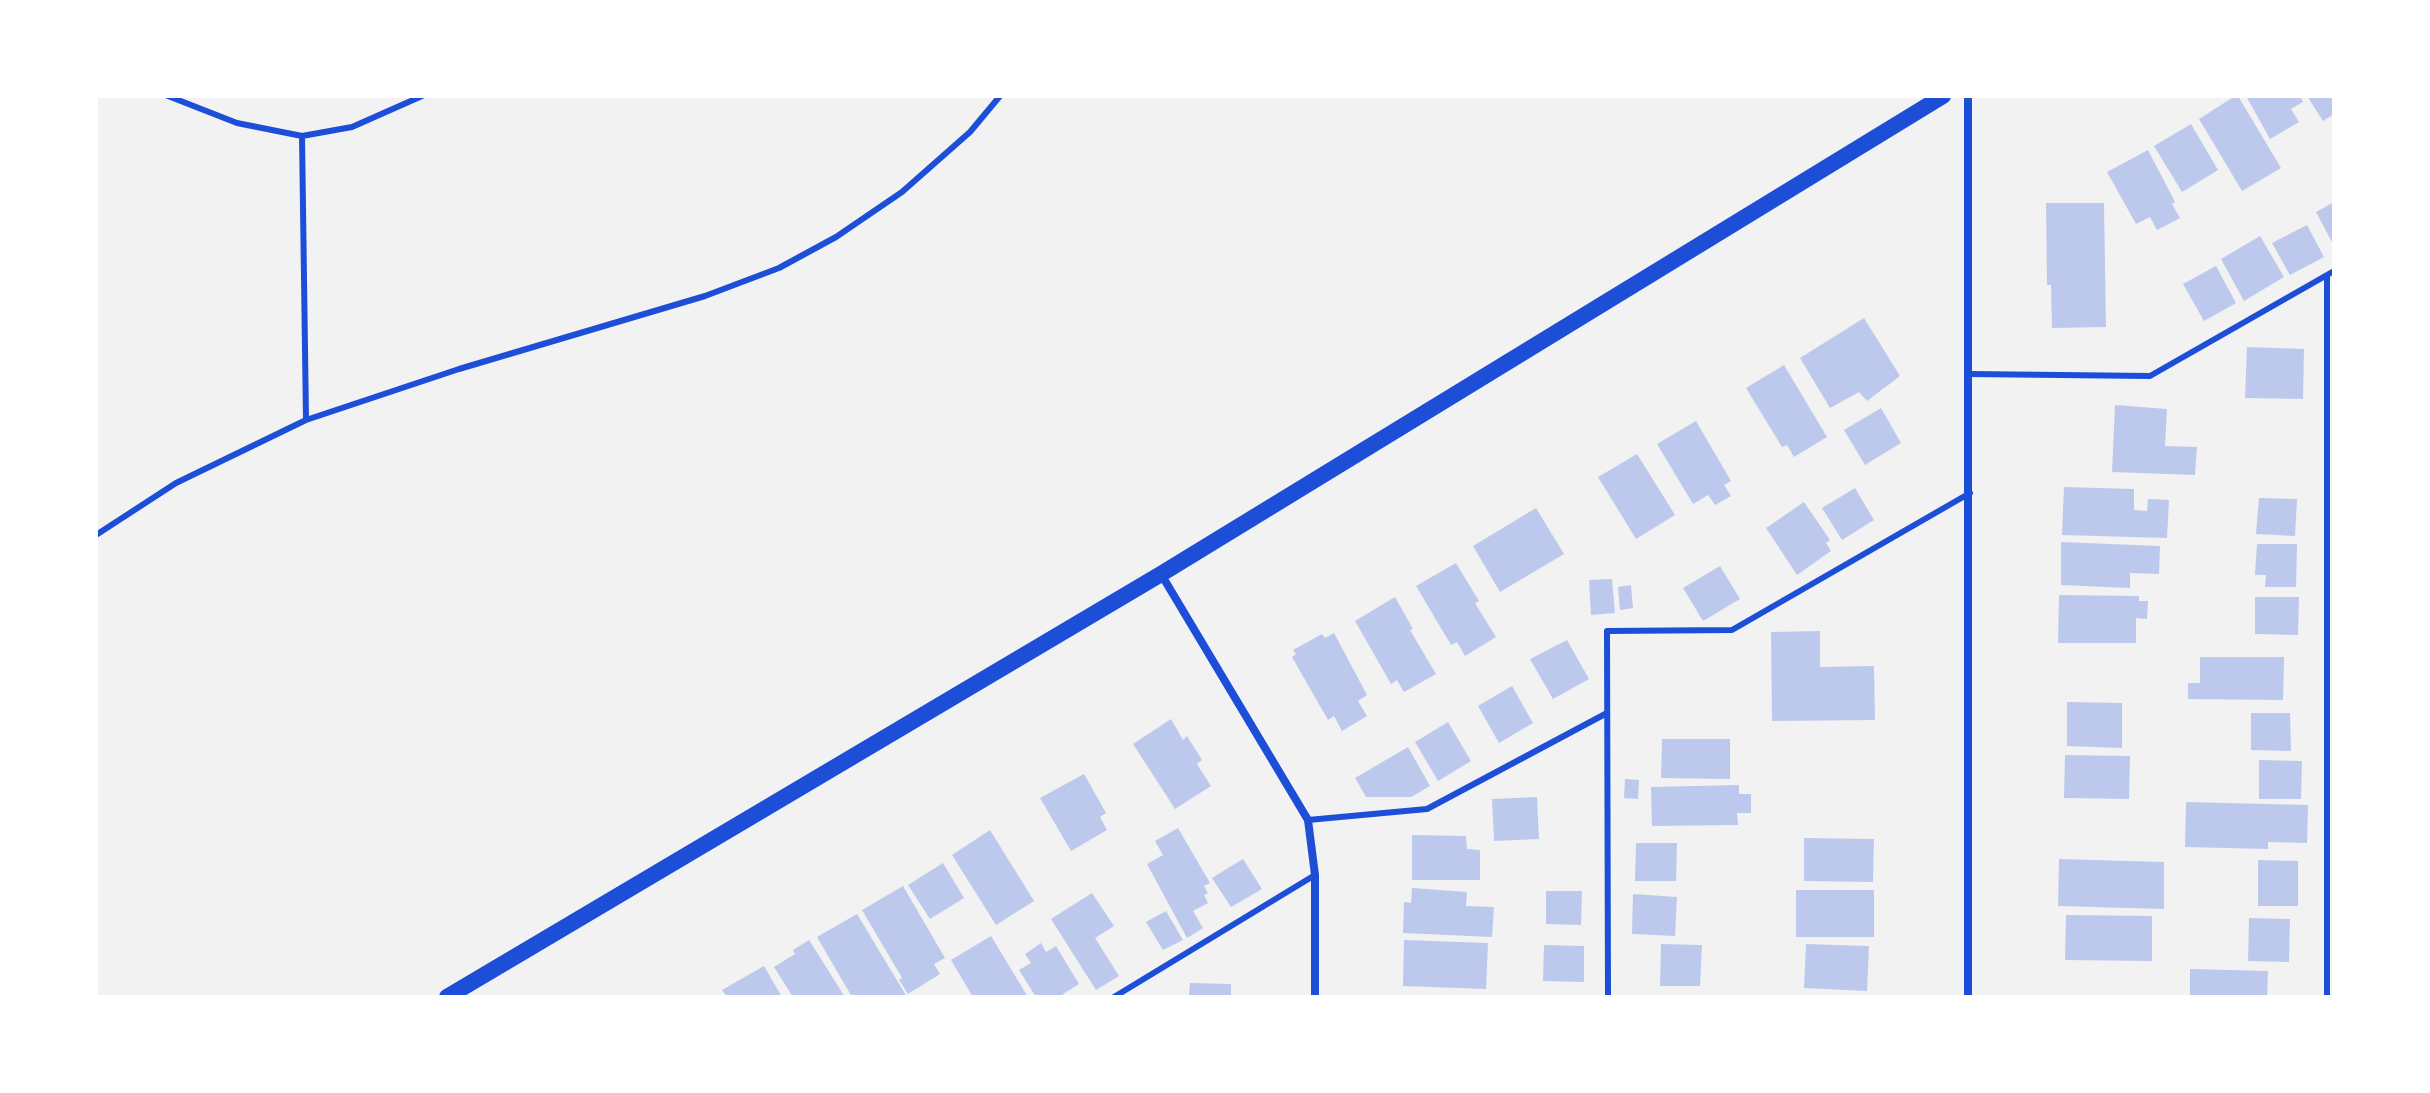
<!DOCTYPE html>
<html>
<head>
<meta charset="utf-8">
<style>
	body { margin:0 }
	#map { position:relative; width:2430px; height:1093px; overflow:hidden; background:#f2f2f2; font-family:"Noto Sans",sans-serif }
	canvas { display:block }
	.frame { position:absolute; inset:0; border:98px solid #fff; pointer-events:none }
</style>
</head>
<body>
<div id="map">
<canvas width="2430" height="1093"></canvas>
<div class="frame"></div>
</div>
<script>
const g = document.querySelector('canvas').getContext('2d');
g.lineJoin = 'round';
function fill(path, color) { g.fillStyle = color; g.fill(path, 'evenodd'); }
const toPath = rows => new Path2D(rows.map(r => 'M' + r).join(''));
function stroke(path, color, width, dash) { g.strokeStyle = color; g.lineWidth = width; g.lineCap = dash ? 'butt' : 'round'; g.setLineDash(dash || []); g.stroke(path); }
const building = toPath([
	[2235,96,2238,96,2281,168,2242,191,2199,119],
	[2246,96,2300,96,2303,102,2291,109,2299,122,2270,139],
	[2307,96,2334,96,2334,114,2323,121],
	[2191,124,2218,170,2182,192,2154,146],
	[2148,150,2175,202,2172,204,2180,218,2157,230,2150,217,2136,224,2107,172],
	[2334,202,2334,246,2316,212],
	[2046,203,2104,203,2106,327,2052,328,2051,285,2047,285],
	[2307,225,2324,257,2290,275,2272,243],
	[2260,236,2284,277,2244,301,2221,259],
	[2216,266,2236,303,2204,321,2183,284],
	[1864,318,1900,376,1867,401,1859,392,1830,408,1800,358],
	[2247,347,2304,349,2303,399,2245,398],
	[1784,365,1827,437,1794,457,1787,445,1782,447,1746,388],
	[2115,405,2167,409,2165,446,2197,447,2195,475,2112,472],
	[1881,408,1901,443,1865,465,1844,430],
	[1696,421,1731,481,1724,485,1731,496,1715,505,1708,495,1693,504,1657,444],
	[1637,454,1675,515,1636,539,1598,477],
	[2064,487,2134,489,2134,510,2147,511,2148,499,2169,500,2167,538,2062,535],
	[1855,488,1874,520,1842,540,1822,508],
	[2259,498,2297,499,2295,536,2256,534],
	[1804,502,1830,540,1826,543,1831,551,1797,575,1766,528],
	[1536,508,1564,554,1500,592,1473,546],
	[2061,542,2160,546,2159,574,2130,573,2130,588,2061,585],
	[2257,544,2297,544,2296,587,2265,587,2266,575,2255,575],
	[1456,563,1479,601,1475,603,1496,637,1465,656,1457,642,1451,645,1416,586],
	[1720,566,1740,599,1703,621,1683,588],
	[1612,579,1615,613,1591,615,1589,580],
	[1631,585,1633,608,1620,610,1618,587],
	[2059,595,2139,596,2139,601,2148,601,2147,619,2136,618,2136,643,2058,643],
	[1395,597,1413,629,1410,630,1436,674,1404,692,1397,680,1391,684,1355,621],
	[2255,597,2299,597,2298,635,2255,634],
	[1820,631,1820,667,1874,666,1875,720,1772,721,1771,632],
	[1334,633,1367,695,1358,701,1367,716,1342,731,1334,716,1328,720,1292,657,1296,654,1293,650,1322,634,1325,638],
	[1567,640,1589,679,1553,699,1530,659],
	[2200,657,2284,657,2283,700,2188,699,2188,683,2200,683],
	[1512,686,1533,723,1499,743,1478,706],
	[2067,702,2122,703,2122,748,2067,746],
	[2251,713,2290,713,2291,751,2251,750],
	[1171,719,1183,740,1187,736,1202,760,1197,764,1211,786,1175,809,1133,744],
	[1448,722,1471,761,1438,781,1415,742],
	[1662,739,1730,739,1730,779,1661,778],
	[1408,747,1430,786,1411,797,1366,797,1355,778],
	[2065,755,2130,756,2129,799,2064,798],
	[2259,760,2302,761,2301,799,2259,799],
	[1084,774,1106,813,1100,817,1107,830,1071,851,1040,798],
	[1625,779,1639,780,1638,799,1624,798],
	[1739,785,1739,794,1751,794,1751,813,1737,813,1738,825,1652,826,1651,787],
	[1537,797,1539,839,1494,841,1492,799],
	[2186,802,2308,805,2307,843,2268,842,2268,849,2185,847],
	[1178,828,1210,883,1204,886,1208,893,1204,895,1208,903,1193,911,1203,928,1187,938,1147,864,1163,855,1155,841],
	[990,830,1034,901,996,925,952,855],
	[1412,835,1466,836,1467,849,1480,850,1480,880,1412,880],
	[1804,838,1874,839,1873,882,1804,881],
	[1636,843,1677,843,1676,881,1635,881],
	[1243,859,1262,889,1231,907,1212,878],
	[2059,859,2164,862,2164,909,2058,906],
	[2258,860,2298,861,2298,906,2258,906],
	[943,863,964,898,930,919,908,885],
	[903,886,945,958,934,964,940,974,908,994,899,980,902,978,862,910],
	[1412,888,1467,892,1466,906,1494,907,1492,937,1403,933,1404,902,1411,903],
	[1796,890,1874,890,1874,937,1796,937],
	[1546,891,1582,891,1581,925,1546,924],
	[1092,893,1114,926,1095,938,1119,976,1096,990,1051,919],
	[1633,894,1677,897,1675,936,1632,934],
	[1166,911,1183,940,1163,950,1146,922],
	[857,914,907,997,852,997,817,937],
	[2066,915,2152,916,2152,961,2065,960],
	[2249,918,2290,919,2289,962,2248,961],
	[991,936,1028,997,973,997,951,960],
	[809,940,845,997,793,997,774,967,795,954,793,950],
	[1404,940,1488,943,1486,989,1403,986],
	[1041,943,1046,952,1056,946,1079,984,1063,994,1064,997,1036,997,1019,970,1031,963,1025,954],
	[1661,944,1702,945,1700,986,1660,986],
	[1806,944,1869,946,1867,991,1804,988],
	[1544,945,1584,946,1584,982,1543,981],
	[764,966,782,997,727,997,722,990],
	[2190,969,2268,971,2267,997,2190,997],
	[1190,983,1231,984,1231,997,1189,997]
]);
const service = toPath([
	[168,96,237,123,302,136,352,127,422,96],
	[302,136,306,420],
	[1969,374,2150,376,2334,271],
	[96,535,176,483,306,420,459,369,705,296,779,268,836,237,902,192,970,132,1000,96],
	[1308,820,1427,809,1607,713],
	[1114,997,1315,875],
	[1608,997,1607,631,1732,630,1970,493],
	[2327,997,2327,276]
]);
const minor = toPath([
	[1968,96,1968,997],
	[1161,574,1308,820,1315,875,1315,997]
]);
const secondary = toPath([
	[447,997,1161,574,1943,96]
]);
fill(building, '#bdc9ec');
stroke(service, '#1d4ed8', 6);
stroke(minor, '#1d4ed8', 8);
stroke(secondary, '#1d4ed8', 16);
</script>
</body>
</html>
